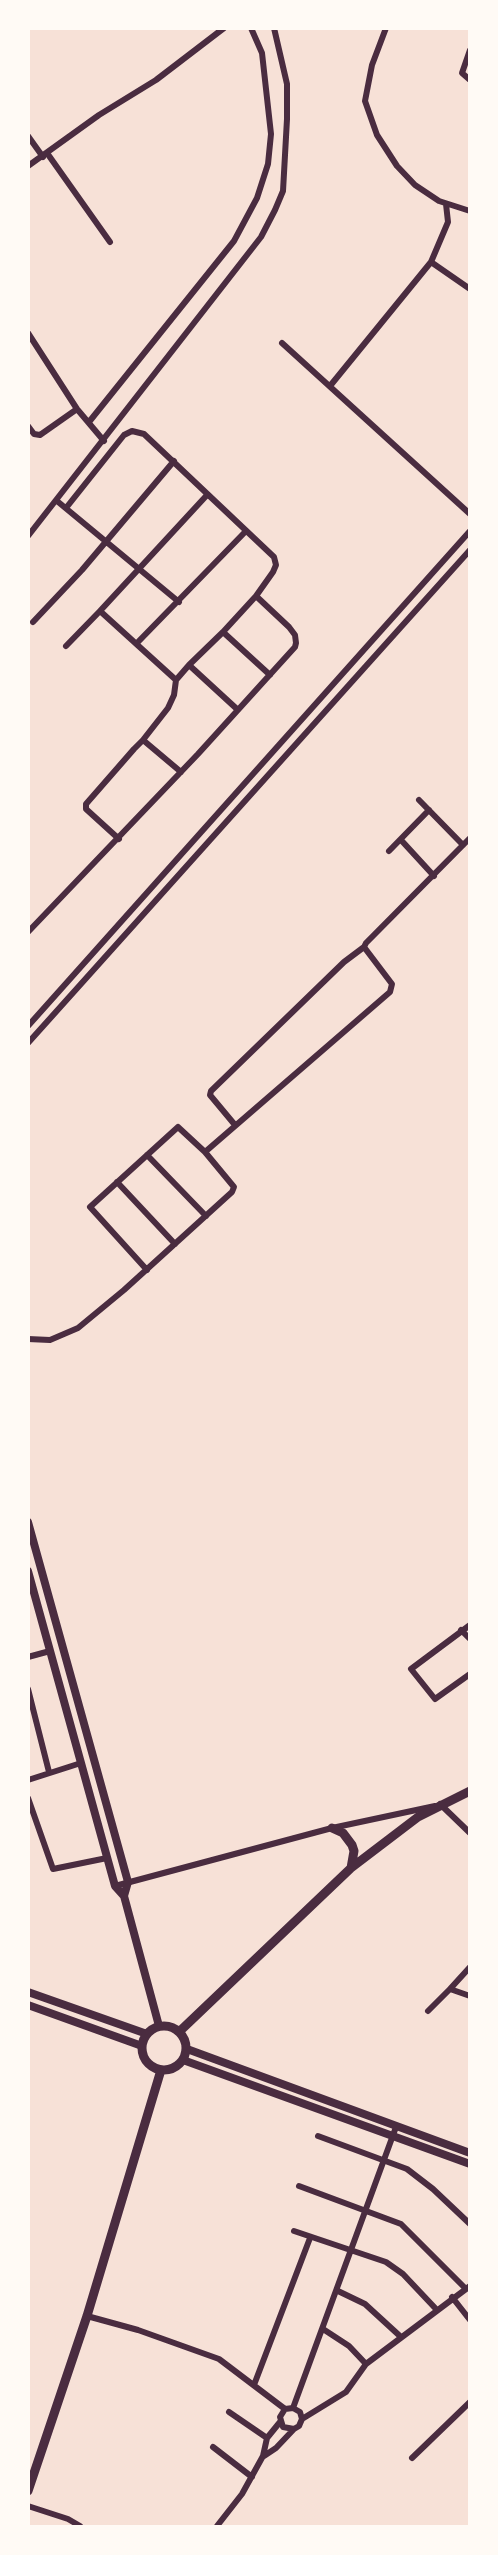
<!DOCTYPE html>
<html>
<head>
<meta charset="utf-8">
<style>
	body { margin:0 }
	#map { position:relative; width:498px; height:2555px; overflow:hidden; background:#f7e1d7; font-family:"Roboto Condensed",sans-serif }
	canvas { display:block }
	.frame { position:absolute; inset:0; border:30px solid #fffaf5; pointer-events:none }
</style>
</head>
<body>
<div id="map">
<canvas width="498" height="2555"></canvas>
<div class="frame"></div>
</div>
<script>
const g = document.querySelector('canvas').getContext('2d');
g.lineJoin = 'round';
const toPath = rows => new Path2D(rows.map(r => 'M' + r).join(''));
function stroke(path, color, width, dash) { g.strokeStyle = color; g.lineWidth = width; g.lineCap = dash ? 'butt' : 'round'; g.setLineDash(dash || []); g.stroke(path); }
const minor = toPath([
	[386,28,372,65,365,101,377,135,397,166,415,185,439,201,470,211],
	[470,50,462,73,470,80],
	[28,136,43,157],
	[47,153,110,242],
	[28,166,99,115,156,80,224,28],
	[431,262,470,289],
	[28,333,77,409,104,441],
	[282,343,470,514],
	[330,386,431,262,448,222,446,204],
	[89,422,234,241,257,198,268,164,271,134,262,53,251,28],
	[28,426,34,434,40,435,77,409],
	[57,501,179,602],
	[28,536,261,237,275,210,283,191,287,119,287,84,274,28],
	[33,622,82,570,174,461],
	[223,632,256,596],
	[137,643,246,531],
	[66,646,100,611],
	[189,665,223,632,270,675],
	[176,680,100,611,207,495],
	[143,740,168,708,174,695,176,680,189,665,238,710],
	[419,800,463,845],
	[119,839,86,809,86,804,134,749,143,740,181,772],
	[401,840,434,876],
	[389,851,429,810],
	[28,932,198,754,295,647,296,643,295,635,289,627,256,596,273,572,276,565,274,557,144,434,132,431,124,435,66,508],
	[28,1026,470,531],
	[28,1043,470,550],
	[235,1125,210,1095,211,1091,344,962,364,947],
	[147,1155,206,1216],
	[117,1182,175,1244],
	[147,1270,90,1207,178,1127,205,1152],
	[28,1339,50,1340,78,1328,124,1290,232,1192,234,1187,205,1152,390,992,392,984,364,947,366,943,469,839],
	[470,1625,411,1669,435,1699,470,1674],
	[461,1630,470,1639],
	[28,1657,50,1651],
	[28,1689,49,1772],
	[28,1780,81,1763],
	[28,1798,53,1869,107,1858],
	[440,1804,470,1833],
	[115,1886,332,1828,435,1806],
	[450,1989,470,1967],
	[428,2011,450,1989,470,1996],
	[318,2136,407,2169,433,2189,470,2224],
	[299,2186,401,2224,465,2288],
	[294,2231,386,2262,403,2274,436,2309],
	[338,2291,365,2304,401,2337],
	[452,2297,470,2320],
	[87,2316,138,2330,219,2359,285,2409],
	[366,2364,470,2286],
	[254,2385,310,2238],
	[293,2408,396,2127],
	[229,2412,267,2438],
	[302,2419,300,2412,293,2408,285,2409,280,2417,283,2427,294,2429,299,2426,302,2419,346,2392,366,2364,349,2346,323,2329],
	[213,2447,252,2477],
	[264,2456,276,2448,294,2429],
	[412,2458,470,2402],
	[28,2506,68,2519,80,2526],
	[217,2526,242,2494,263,2456,267,2438,280,2422]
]);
const tertiary = toPath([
	[28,1522,128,1882,124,1896,159,2026],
	[28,1571,115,1886,124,1896]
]);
const secondary = toPath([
	[28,1992,147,2034],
	[28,2005,142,2046],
	[187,2049,470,2153],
	[183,2060,470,2164]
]);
const trunk = toPath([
	[332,1828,343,1833,352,1845,354,1851,351,1868],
	'142 2048a22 22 0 1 1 44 0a22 22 0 1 1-44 0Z',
	[180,2031,351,1868,418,1817,470,1791],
	[28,2491,87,2316,161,2070]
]);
stroke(minor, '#4a2c40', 6);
stroke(tertiary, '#4a2c40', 8);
stroke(secondary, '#4a2c40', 8);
stroke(trunk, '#4a2c40', 9);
</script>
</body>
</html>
